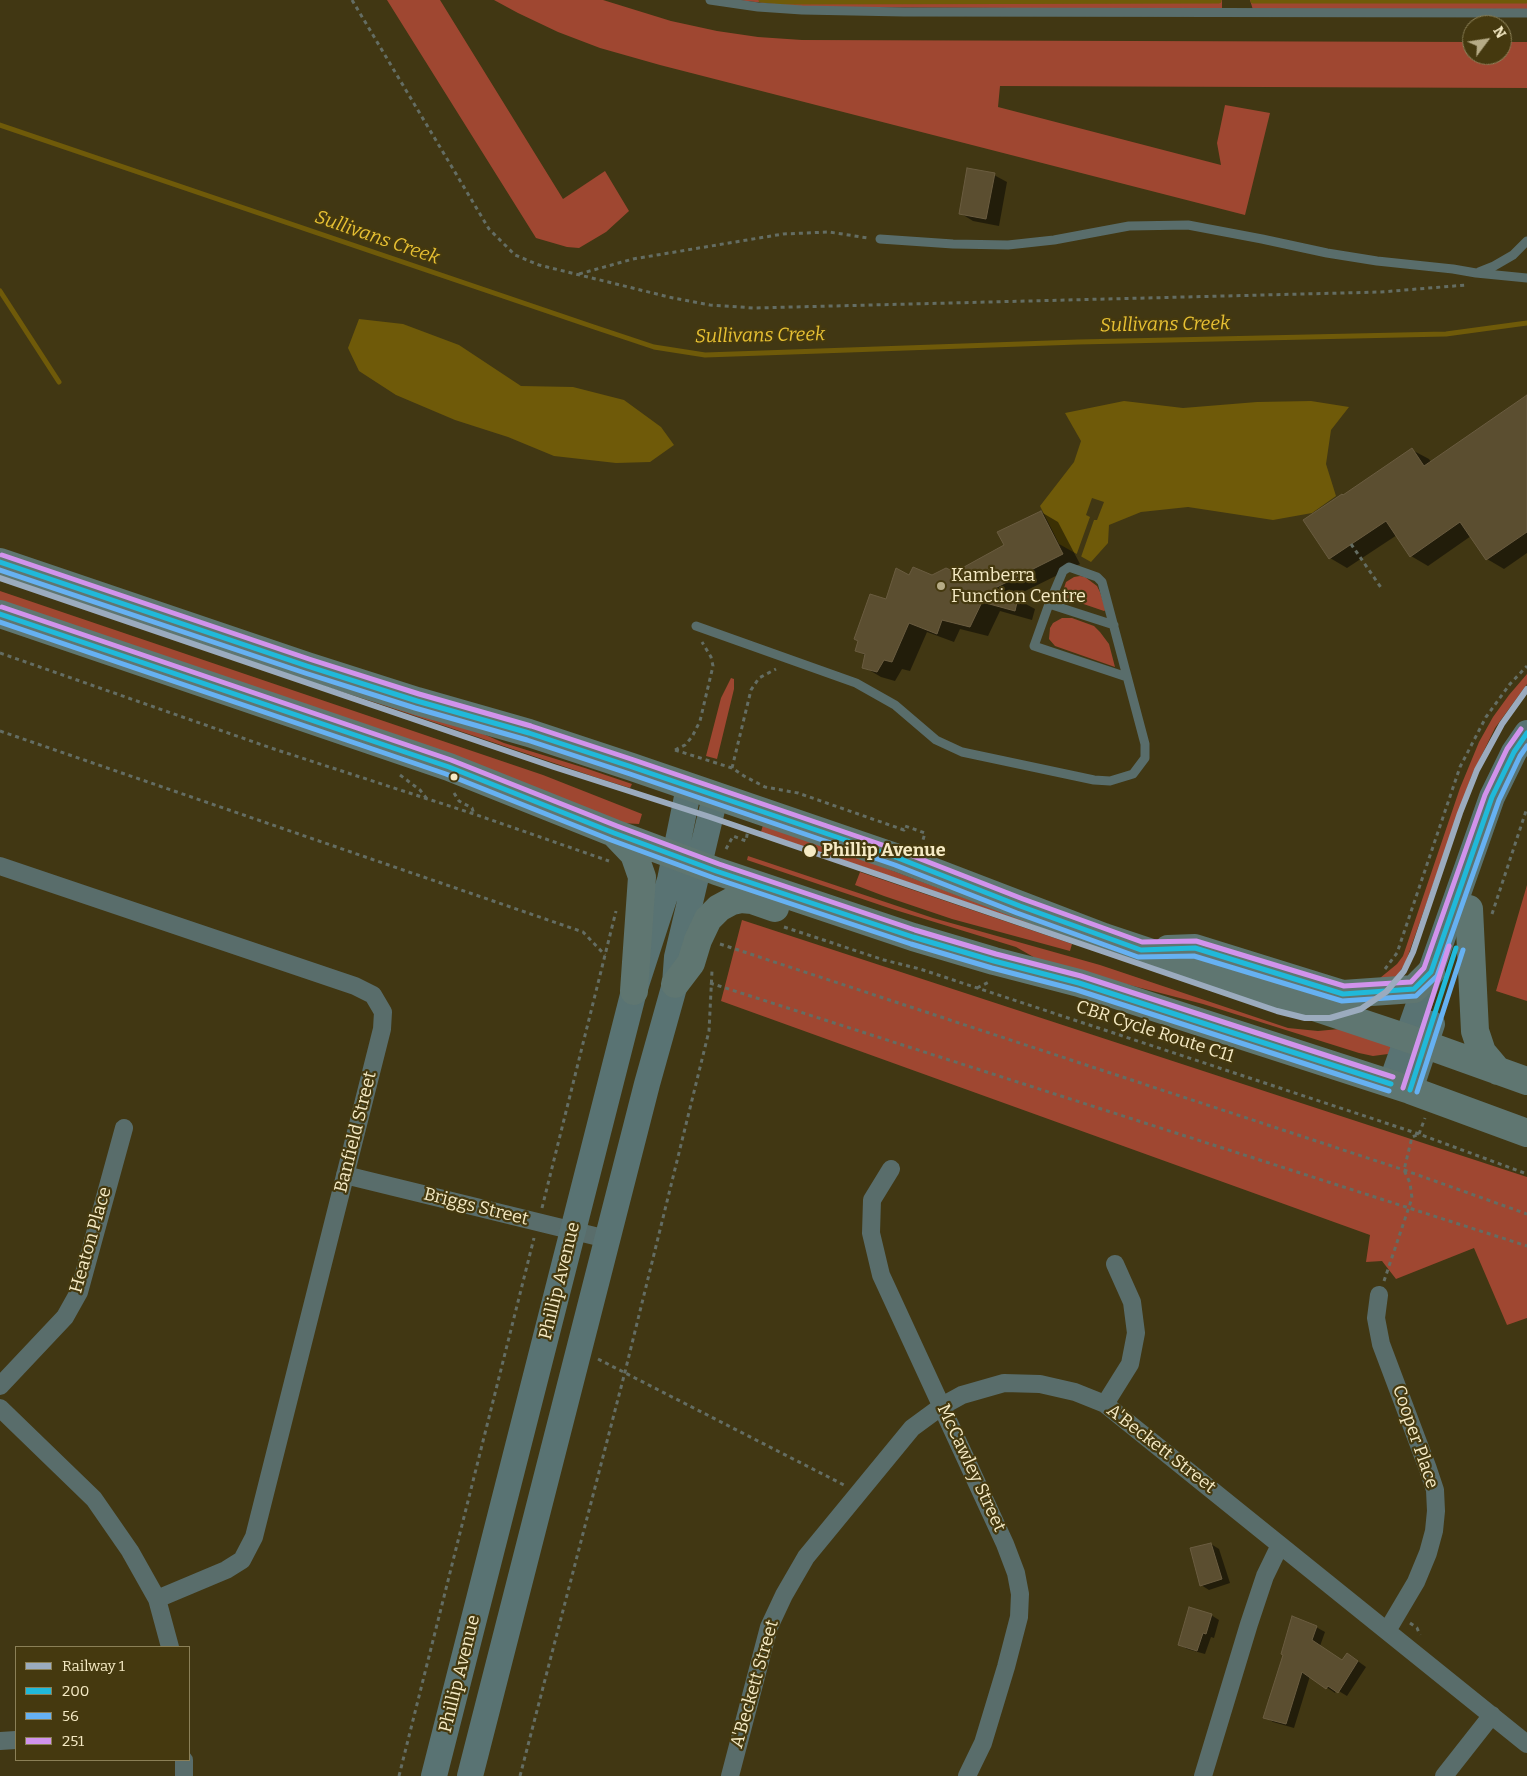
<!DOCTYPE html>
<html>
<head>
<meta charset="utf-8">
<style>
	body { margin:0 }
	#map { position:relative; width:1527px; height:1776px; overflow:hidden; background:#413713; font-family:Bitter,serif }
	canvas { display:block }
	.legend { position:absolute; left:15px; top:1646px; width:175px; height:115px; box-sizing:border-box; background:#45390f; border:1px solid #8b8057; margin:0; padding:6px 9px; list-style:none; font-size:15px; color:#f5eac4 }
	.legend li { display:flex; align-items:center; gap:10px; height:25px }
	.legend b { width:25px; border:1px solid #8b8057 }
	.north { position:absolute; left:1462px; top:15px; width:50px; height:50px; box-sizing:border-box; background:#45390f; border:1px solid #8b8057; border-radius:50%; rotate:59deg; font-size:14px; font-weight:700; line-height:20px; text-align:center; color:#f5eac4 }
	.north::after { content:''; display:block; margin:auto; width:18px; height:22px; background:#b6ab86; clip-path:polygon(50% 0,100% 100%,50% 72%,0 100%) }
</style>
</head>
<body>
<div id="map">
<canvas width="1527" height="1776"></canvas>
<ul class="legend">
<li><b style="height:6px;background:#9babbe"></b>Railway 1</li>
<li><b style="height:6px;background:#20b9da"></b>200</li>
<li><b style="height:6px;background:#66b1f2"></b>56</li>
<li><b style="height:6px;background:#d193ec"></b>251</li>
</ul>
<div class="north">N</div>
</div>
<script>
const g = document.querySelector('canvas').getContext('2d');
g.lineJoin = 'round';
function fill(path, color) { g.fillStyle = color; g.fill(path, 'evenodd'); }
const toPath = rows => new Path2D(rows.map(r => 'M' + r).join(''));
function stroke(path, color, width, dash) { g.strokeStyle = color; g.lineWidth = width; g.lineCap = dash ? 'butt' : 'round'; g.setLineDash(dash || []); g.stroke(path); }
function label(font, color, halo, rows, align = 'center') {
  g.font = font + ' Bitter,serif'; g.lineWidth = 4.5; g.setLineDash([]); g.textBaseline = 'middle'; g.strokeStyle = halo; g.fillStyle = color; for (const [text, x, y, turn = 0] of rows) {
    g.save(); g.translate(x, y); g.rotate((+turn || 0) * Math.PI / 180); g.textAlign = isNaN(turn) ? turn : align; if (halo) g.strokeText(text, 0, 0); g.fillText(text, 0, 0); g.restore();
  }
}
const green = toPath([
	[387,0,440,0,563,199,605,171,629,211,606,232,579,248,567,247,536,238],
	[494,0,603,0,671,21,717,31,758,37,802,40,1472,42,1472,55,1502,55,1502,42,1527,42,1527,88,1000,86,998,107,1221,165,1217,143,1225,105,1270,113,1245,215,660,65,600,48,558,32,518,13],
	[736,0,1222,0,1222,9,804,7],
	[1250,0,1527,0,1527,9,1253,10],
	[0,575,444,717,504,743,585,768,632,784,630,788,595,777],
	[1080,576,1085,577,1097,586,1100,592,1106,610,1104,611,1063,597,1062,594,1066,582,1074,577],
	[0,591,543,775,642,814,639,824,622,823,0,601],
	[1062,618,1072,618,1094,626,1100,632,1109,644,1115,667,1055,646,1049,639,1050,628,1053,623],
	[1527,674,1527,684,1495,728,1471,777,1405,964,1393,981,1380,978,1397,964,1403,956,1460,788,1479,742,1493,717,1509,695],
	[731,678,734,679,734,689,717,759,706,756,721,698],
	[763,825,774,826,1071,938,761,832],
	[748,856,933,918,1100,965,1288,1028,1318,1031,1339,1029,1396,1045,1388,1054,1373,1056,1359,1053,1203,1004,1044,963,1016,947,892,909,747,860],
	[860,872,1072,944,1070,951,952,919,884,896,855,885],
	[1527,885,1527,1001,1496,991],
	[742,920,1527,1177,1527,1318,1507,1325,1474,1248,1396,1279,1382,1261,1366,1262,1370,1235,721,1001]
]);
const water = toPath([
	[359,319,403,324,459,345,521,386,573,387,624,400,661,427,674,445,650,462,616,463,554,456,508,437,455,420,396,395,359,371,348,348],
	[1124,401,1183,408,1257,402,1311,401,1349,407,1331,430,1326,464,1336,496,1312,513,1273,520,1188,507,1141,512,1109,525,1108,543,1091,562,1059,544,1040,506,1074,462,1081,441,1065,413]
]);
const pier = toPath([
	[1092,498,1104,502,1097,520,1094,520,1081,557,1076,556,1090,517,1086,515]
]);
const shadow = toPath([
	[994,175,1007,182,999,226,973,221,960,213],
	[1527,396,1527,553,1504,569,1487,559,1471,536,1428,566,1411,556,1397,535,1347,568,1330,558,1344,496,1412,450,1429,459,1431,462],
	[1041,512,1058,522,1080,564,1013,597,1035,609,1032,620,1000,611,988,636,960,629,954,642,927,632,910,671,902,669,895,681,881,677,864,667,866,656,857,650,887,600,910,576,955,574,1005,546],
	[1211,1544,1219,1549,1230,1583,1209,1590,1201,1585],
	[1211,1615,1219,1620,1214,1638,1211,1637,1205,1654,1187,1649,1179,1644],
	[1316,1627,1325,1632,1320,1646,1343,1661,1348,1654,1366,1667,1347,1696,1337,1690,1335,1693,1310,1676,1294,1728,1273,1722,1265,1717]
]);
const stream = toPath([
	[761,0,782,2,1219,1],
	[1253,1,1526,1],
	[0,125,594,327,654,347,705,355,1078,342,1446,334,1527,323],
	[0,291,59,382]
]);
const building = toPath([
	[967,168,995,173,986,219,959,214,967,168],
	[1527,395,1527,532,1486,560,1460,522,1410,557,1386,521,1329,559,1303,520,1342,494,1343,495,1412,448,1424,466,1527,395],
	[1041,511,1063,554,995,588,1018,598,1015,611,982,602,970,627,942,620,937,634,909,623,892,662,884,660,877,672,862,668,865,654,855,651,858,641,854,639,870,594,886,599,896,568,909,575,913,567,932,575,946,568,955,572,1004,545,997,532,1041,511],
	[1211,1543,1222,1579,1200,1586,1190,1548,1211,1543],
	[1189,1607,1212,1614,1206,1634,1203,1633,1197,1651,1178,1645,1189,1607],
	[1292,1616,1317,1626,1312,1640,1342,1660,1347,1653,1358,1661,1338,1693,1328,1686,1326,1689,1302,1672,1286,1724,1263,1718,1283,1655,1281,1654,1292,1616]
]);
const path = toPath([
	[352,0,489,229,515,255,539,265,673,298,710,305,754,308,1381,292,1466,285],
	[579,274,633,259,783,234,829,232,868,238],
	[1351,544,1382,589],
	[0,653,271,748,474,814,609,861],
	[0,731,583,932,605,955],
	[675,750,732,768,744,776,765,787,798,793,904,830,905,826,925,833,923,840],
	[675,750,685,745,692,737,700,721,713,666,711,657,702,642],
	[732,768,751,690,759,678,776,669],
	[400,775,420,790,427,799],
	[454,793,459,801,472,808,474,814],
	[726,849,733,836,746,841,748,829],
	[1492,914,1527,808],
	[784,927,884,960,920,969,1419,1134,1527,1174],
	[720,944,1404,1170,1527,1214],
	[1385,969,1397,953,1460,767,1486,717,1510,684,1527,666],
	[710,983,1527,1246],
	[977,988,989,982],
	[1419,1134,1425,1118],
	[542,1208,616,911],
	[1384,1281,1412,1198,1410,1183,1404,1170,1412,1137,1419,1134],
	[598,1359,844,1485],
	[1410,1623,1417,1628,1420,1635],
	[399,1776,534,1238],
	[520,1776,625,1372,709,1031,712,971]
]);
const lane = toPath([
	[710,0,758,7,802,10,904,12,1527,13],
	[880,239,953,244,1008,245,1054,240,1129,226,1188,225,1262,239,1327,253,1377,261,1453,269,1476,273,1527,278],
	[1479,272,1494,266,1513,255,1527,241],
	[1049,604,1114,625],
	[696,626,856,683,895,705,936,740,962,752,1094,780,1110,781,1133,774,1145,758,1145,744,1102,582,1097,577,1069,567,1063,571,1049,604,1034,646,1127,677]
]);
const street = toPath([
	[0,866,355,986,373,995,383,1012,382,1029,254,1537,242,1560,226,1570,157,1599],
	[891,1169,872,1200,871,1233,881,1275,1005,1544,1016,1573,1020,1594,1019,1617,1006,1667,983,1743,967,1776],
	[345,1175,607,1239],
	[1379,1295,1376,1318,1381,1344,1428,1469,1435,1490,1436,1511,1434,1531,1428,1553,1416,1582,1387,1631],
	[0,1386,65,1317,79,1292,124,1128],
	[1105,1404,1130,1364,1136,1333,1132,1302,1115,1264],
	[0,1408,94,1499,130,1551,157,1599,170,1647],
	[0,1741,16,1740],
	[184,1760,184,1776],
	[730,1776,769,1627,784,1595,806,1557,912,1428,942,1406,962,1395,1004,1383,1040,1384,1075,1392,1105,1404,1527,1744],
	[1203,1776,1249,1624,1265,1576,1280,1545],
	[1444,1776,1492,1715]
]);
const secondary = toPath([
	[1391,1084,1492,797,1514,752,1527,733],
	[1410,1090,1432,1024],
	[434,1776,634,991,670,880,689,787],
	[470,1776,647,1084,675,984,677,957,715,797]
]);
const highway = toPath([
	[0,562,307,666,417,701,529,733,632,767,898,858,1104,937,1407,1038,1527,1081],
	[0,614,449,767,614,833,716,871,913,937,994,961,1079,983,1410,1090,1527,1133],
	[614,833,634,854,642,877,634,991],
	[1469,909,1475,1031,1482,1052,1498,1071],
	[1168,949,1195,948,1343,994,1414,989,1431,972],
	[675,984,691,963,698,940,708,919,719,908,732,901,741,899,752,900,775,908]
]);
const bus1 = toPath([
	[0,562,307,666,417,701,529,733,632,767,898,858,1020,906,1141,950,1195,948,1343,994,1414,989,1431,972,1492,797,1514,752,1527,733],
	[0,614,449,767,614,833,716,871,913,937,994,961,1079,983,1391,1084],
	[1410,1090,1456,948]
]);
const bus2 = toPath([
	[0,570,305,673,415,708,527,740,630,774,895,865,1017,913,1138,957,1194,956,1342,1001,1416,996,1437,976,1499,800,1520,756,1527,746],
	[0,622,446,774,611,840,714,878,911,944,992,968,1077,990,1389,1091],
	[1417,1092,1463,950]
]);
const bus3 = toPath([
	[2,555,309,659,419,694,531,726,634,760,900,851,1023,899,1142,942,1196,941,1344,986,1411,982,1424,968,1485,795,1507,749,1521,729],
	[2,607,451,760,617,826,719,864,915,930,996,954,1081,976,1393,1077],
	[1403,1088,1449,946]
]);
const rail1 = toPath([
	[0,578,554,767,710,817,1277,1011,1305,1018,1330,1018,1361,1009,1386,992,1404,971,1413,952,1460,813,1477,770,1502,724,1527,689]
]);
const markers = [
	[941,586,5,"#b6ab86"],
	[454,777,4.5,"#f5eac4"],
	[810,851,7,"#f5eac4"]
];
const poiNames = [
	["Kamberra",951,576],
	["Function Centre",951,597]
];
const stopNames = [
	["Phillip Avenue",822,851]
];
const streetNames = [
	["CBR Cycle Route C11",1155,1032,18],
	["Banfield Street",356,1132,-76],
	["Briggs Street",476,1207,14],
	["Heaton Place",91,1240,-74],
	["Phillip Avenue",560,1281,-76],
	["Cooper Place",1415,1437,71],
	["A'Beckett Street",1161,1449,38],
	["McCawley Street",971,1468,65],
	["Phillip Avenue",460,1674,-76],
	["A'Beckett Street",755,1684,-74]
];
const waterNames = [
	["Sullivans Creek",377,238,19],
	["Sullivans Creek",1165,325,-1],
	["Sullivans Creek",760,336,-1]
];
fill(green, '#9f4731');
fill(water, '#6f5a09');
fill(pier, '#413713');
fill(shadow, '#0007');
stroke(stream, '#6f5a09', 5);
fill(building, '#5b4e30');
stroke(building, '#6a5c40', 1);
stroke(path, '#646d63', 3, [4, 4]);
stroke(lane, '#596d6b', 9);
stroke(street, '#596d6b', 18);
stroke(secondary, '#597373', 26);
stroke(highway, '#5f7671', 28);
stroke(bus1, '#20b9da', 5);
stroke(bus2, '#66b1f2', 5);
stroke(bus3, '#d193ec', 5);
stroke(rail1, '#9babbe', 6);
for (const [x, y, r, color] of markers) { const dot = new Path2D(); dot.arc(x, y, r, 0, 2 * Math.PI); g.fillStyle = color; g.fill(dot); stroke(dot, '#45390f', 2); }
label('18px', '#f5eac4', '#45390f', poiNames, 'left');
label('bold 18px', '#f5eac4', '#45390f', stopNames, 'left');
label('18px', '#f5eac4', '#45390f', streetNames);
label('italic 19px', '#e7c033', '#45390f', waterNames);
</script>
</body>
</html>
